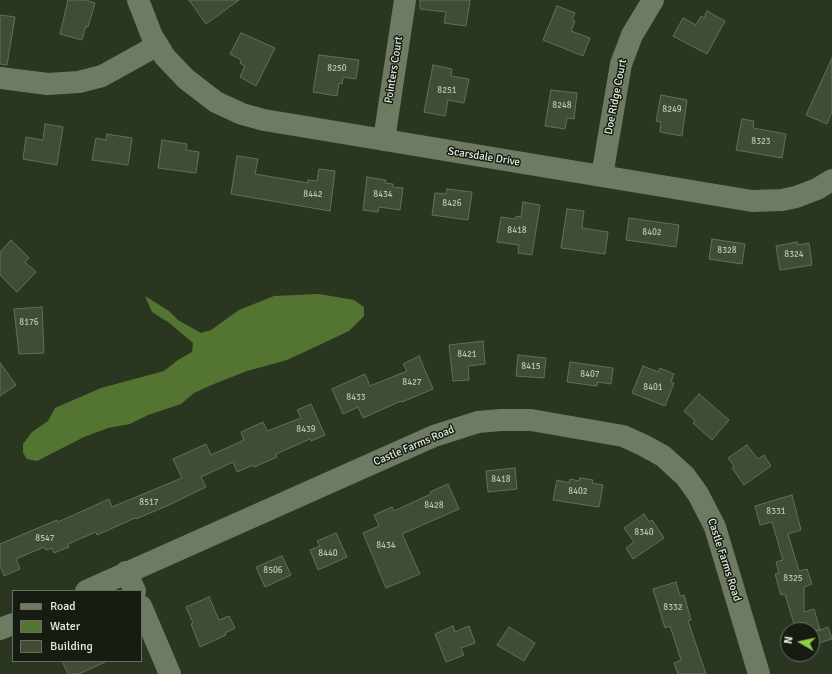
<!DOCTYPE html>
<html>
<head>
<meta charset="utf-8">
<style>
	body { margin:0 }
	#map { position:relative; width:832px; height:674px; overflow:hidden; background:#2b3621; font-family:Signika,sans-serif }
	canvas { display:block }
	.legend { position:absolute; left:12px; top:590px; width:130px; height:72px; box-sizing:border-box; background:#161c12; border:1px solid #686e63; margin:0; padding:5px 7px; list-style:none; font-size:12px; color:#e3eadd }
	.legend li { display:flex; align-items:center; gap:8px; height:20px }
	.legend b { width:20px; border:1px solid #686e63 }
	.north { position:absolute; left:780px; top:622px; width:40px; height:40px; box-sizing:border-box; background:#161c12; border:1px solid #686e63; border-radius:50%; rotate:279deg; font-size:11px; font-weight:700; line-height:16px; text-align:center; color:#e3eadd }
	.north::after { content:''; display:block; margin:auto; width:14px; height:18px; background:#8dce44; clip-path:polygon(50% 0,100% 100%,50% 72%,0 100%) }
</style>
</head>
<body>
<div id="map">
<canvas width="832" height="674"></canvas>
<ul class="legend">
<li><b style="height:5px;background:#6e7b63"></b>Road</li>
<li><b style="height:11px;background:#537531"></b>Water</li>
<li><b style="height:11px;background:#404c36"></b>Building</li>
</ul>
<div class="north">N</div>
</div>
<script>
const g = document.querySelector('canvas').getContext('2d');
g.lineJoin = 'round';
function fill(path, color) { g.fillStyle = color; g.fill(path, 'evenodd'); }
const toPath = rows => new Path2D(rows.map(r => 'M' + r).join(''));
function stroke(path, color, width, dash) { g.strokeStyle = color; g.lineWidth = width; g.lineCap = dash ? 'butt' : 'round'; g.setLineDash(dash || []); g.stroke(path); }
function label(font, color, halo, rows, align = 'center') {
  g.font = font + ' Signika,sans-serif'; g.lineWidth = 3; g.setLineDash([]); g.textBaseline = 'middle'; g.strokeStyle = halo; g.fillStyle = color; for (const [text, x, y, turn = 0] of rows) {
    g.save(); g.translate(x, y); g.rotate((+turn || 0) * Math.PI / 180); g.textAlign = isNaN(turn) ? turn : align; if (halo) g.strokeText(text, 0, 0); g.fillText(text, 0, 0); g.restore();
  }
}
const water = toPath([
	[319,294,354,300,364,307,364,316,349,331,332,339,287,360,247,371,214,384,194,393,181,404,148,415,130,424,108,428,84,437,37,461,27,459,23,453,23,444,32,432,48,421,55,408,101,388,164,371,178,360,192,352,193,343,168,322,152,312,145,296,169,311,178,320,201,333,211,330,239,310,274,296]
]);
const building = toPath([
	[68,0,86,0,95,3,88,27,86,26,82,40,60,34,68,0],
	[189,0,239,0,206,24,189,0],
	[420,0,470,0,466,26,444,23,446,12,420,9,420,0],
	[557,6,575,13,572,20,575,21,571,31,590,38,583,56,543,40,557,6],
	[707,11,725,21,707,54,673,36,683,18,696,25,701,16,704,18,707,11],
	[0,15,15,17,7,65,0,64,0,15],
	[241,33,275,48,256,86,240,77,245,66,240,63,241,60,230,54,241,33],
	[319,55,359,60,356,79,343,77,342,84,339,83,337,96,313,92,319,55],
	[832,58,832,112,827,124,806,115,832,58],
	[433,65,452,69,451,76,469,79,464,103,448,100,445,116,424,112,433,65],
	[551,90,577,93,574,119,567,118,565,129,545,126,551,90],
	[661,95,687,100,682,136,660,132,661,122,656,121,661,95],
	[742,119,754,121,753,128,786,134,782,158,736,150,742,119],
	[45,124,63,127,57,165,23,159,26,137,43,140,45,124],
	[107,134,132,138,128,165,92,160,96,138,106,140,107,134],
	[162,140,187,144,186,150,199,152,196,173,158,168,162,140],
	[237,156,258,159,255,174,308,183,308,180,317,181,319,169,335,171,330,211,231,194,237,156],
	[367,177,386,180,385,183,393,184,393,187,403,188,400,210,379,207,378,212,363,210,367,177],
	[447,189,472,192,468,220,432,215,435,193,446,194,447,189],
	[523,202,540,205,532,255,518,253,519,245,497,242,501,217,516,219,516,216,521,217,523,202],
	[567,209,584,211,582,228,608,232,605,254,561,248,567,209],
	[629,218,679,225,676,247,626,240,629,218],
	[712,239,745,244,742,264,709,259,712,239],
	[11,240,29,258,25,262,36,272,17,292,0,275,0,252,11,240],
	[797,242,797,245,809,243,812,265,780,270,776,246,797,242],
	[42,307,44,353,19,354,14,309,42,307],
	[483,341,485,364,468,366,469,380,453,381,449,345,483,341],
	[518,355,546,358,544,378,516,376,518,355],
	[419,356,433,389,402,402,401,401,363,418,358,407,343,414,332,389,365,374,370,386,407,371,403,364,419,356],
	[570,362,613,368,611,384,597,382,597,386,567,382,570,362],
	[0,363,16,385,0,396,0,363],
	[643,366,658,372,660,368,674,374,671,382,674,383,665,406,632,393,643,366],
	[699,394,729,420,712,440,693,423,695,421,684,411,699,394],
	[311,404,325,435,311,441,310,439,276,454,277,457,254,467,253,465,237,472,233,462,201,477,206,487,169,505,136,519,135,518,97,535,96,532,68,544,69,547,54,553,52,548,46,550,44,547,16,559,20,569,4,576,0,566,0,544,57,520,58,522,109,499,112,507,182,478,173,459,206,444,211,455,244,440,241,432,263,422,267,431,301,418,297,410,311,404],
	[747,445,758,459,764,455,771,466,744,485,732,468,734,466,728,458,747,445],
	[515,468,517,489,488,492,486,471,515,468],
	[580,478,593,480,592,483,603,485,599,507,553,500,557,480,569,483,570,479,579,481,580,478],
	[448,484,459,509,402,534,420,574,386,588,363,533,379,526,374,515,392,507,394,511,431,494,430,492,448,484],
	[792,495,801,530,788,534,799,571,807,569,812,584,804,587,804,612,814,609,820,630,828,627,832,639,812,645,812,632,820,630,796,630,785,594,781,595,775,574,779,573,776,562,783,560,772,522,760,525,755,506,792,495],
	[644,514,649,522,652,520,664,538,633,559,626,548,634,542,624,528,644,514],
	[336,533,347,557,318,570,310,550,320,546,317,541,336,533],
	[282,556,291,575,265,587,256,567,282,556],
	[676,582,680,596,684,595,691,620,688,621,706,674,678,674,674,663,681,660,670,626,665,628,653,589,676,582],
	[209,597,219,620,229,616,235,628,225,633,226,635,200,647,191,624,193,623,186,607,209,597],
	[453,626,455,632,469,626,475,643,461,648,464,655,446,662,435,634,453,626],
	[509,627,535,643,524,661,497,645,509,627],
	[62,661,107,661,79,674,68,674,62,661]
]);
const minor = toPath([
	[138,0,152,36,165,57,186,79,216,102,242,114,264,120,752,201,782,200,796,197,817,189,832,180],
	[0,78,48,84,79,82,102,76,158,45],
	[384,140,405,0],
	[602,176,621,64,632,35,653,0],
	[126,572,135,591],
	[86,591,434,436,478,422,501,420,531,420,623,436,643,445,663,456,685,476,698,494,715,527,759,674],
	[141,606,170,674],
	[0,629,13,624]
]);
const numberNames = [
	["8250",337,69],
	["8251",447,91],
	["8248",562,106],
	["8249",672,110],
	["8323",761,142],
	["8442",313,195],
	["8434",383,195],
	["8426",452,204],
	["8418",517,231],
	["8402",652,233],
	["8328",727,251],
	["8324",794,255],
	["8176",29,323],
	["8421",467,355],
	["8415",531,367],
	["8407",590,375],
	["8427",412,383],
	["8401",653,388],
	["8433",356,398],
	["8439",306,430],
	["8418",501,480],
	["8402",578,492],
	["8517",149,503],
	["8428",434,506],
	["8331",776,512],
	["8340",644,533],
	["8547",45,539],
	["8434",386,546],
	["8440",328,554],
	["8506",273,571],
	["8325",793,579],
	["8332",673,608]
];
const streetNames = [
	["Pointers Court",394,70,-81],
	["Doe Ridge Court",616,97,-79],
	["Scarsdale Drive",484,157,9],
	["Castle Farms Road",414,446,-23],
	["Castle Farms Road",724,560,72]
];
fill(water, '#537531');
fill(building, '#404c36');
stroke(building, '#637058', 1);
stroke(minor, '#6e7b63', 22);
label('9px', '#bac2b3', null, numberNames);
label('11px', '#e3eadd', '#161c12', streetNames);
</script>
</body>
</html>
